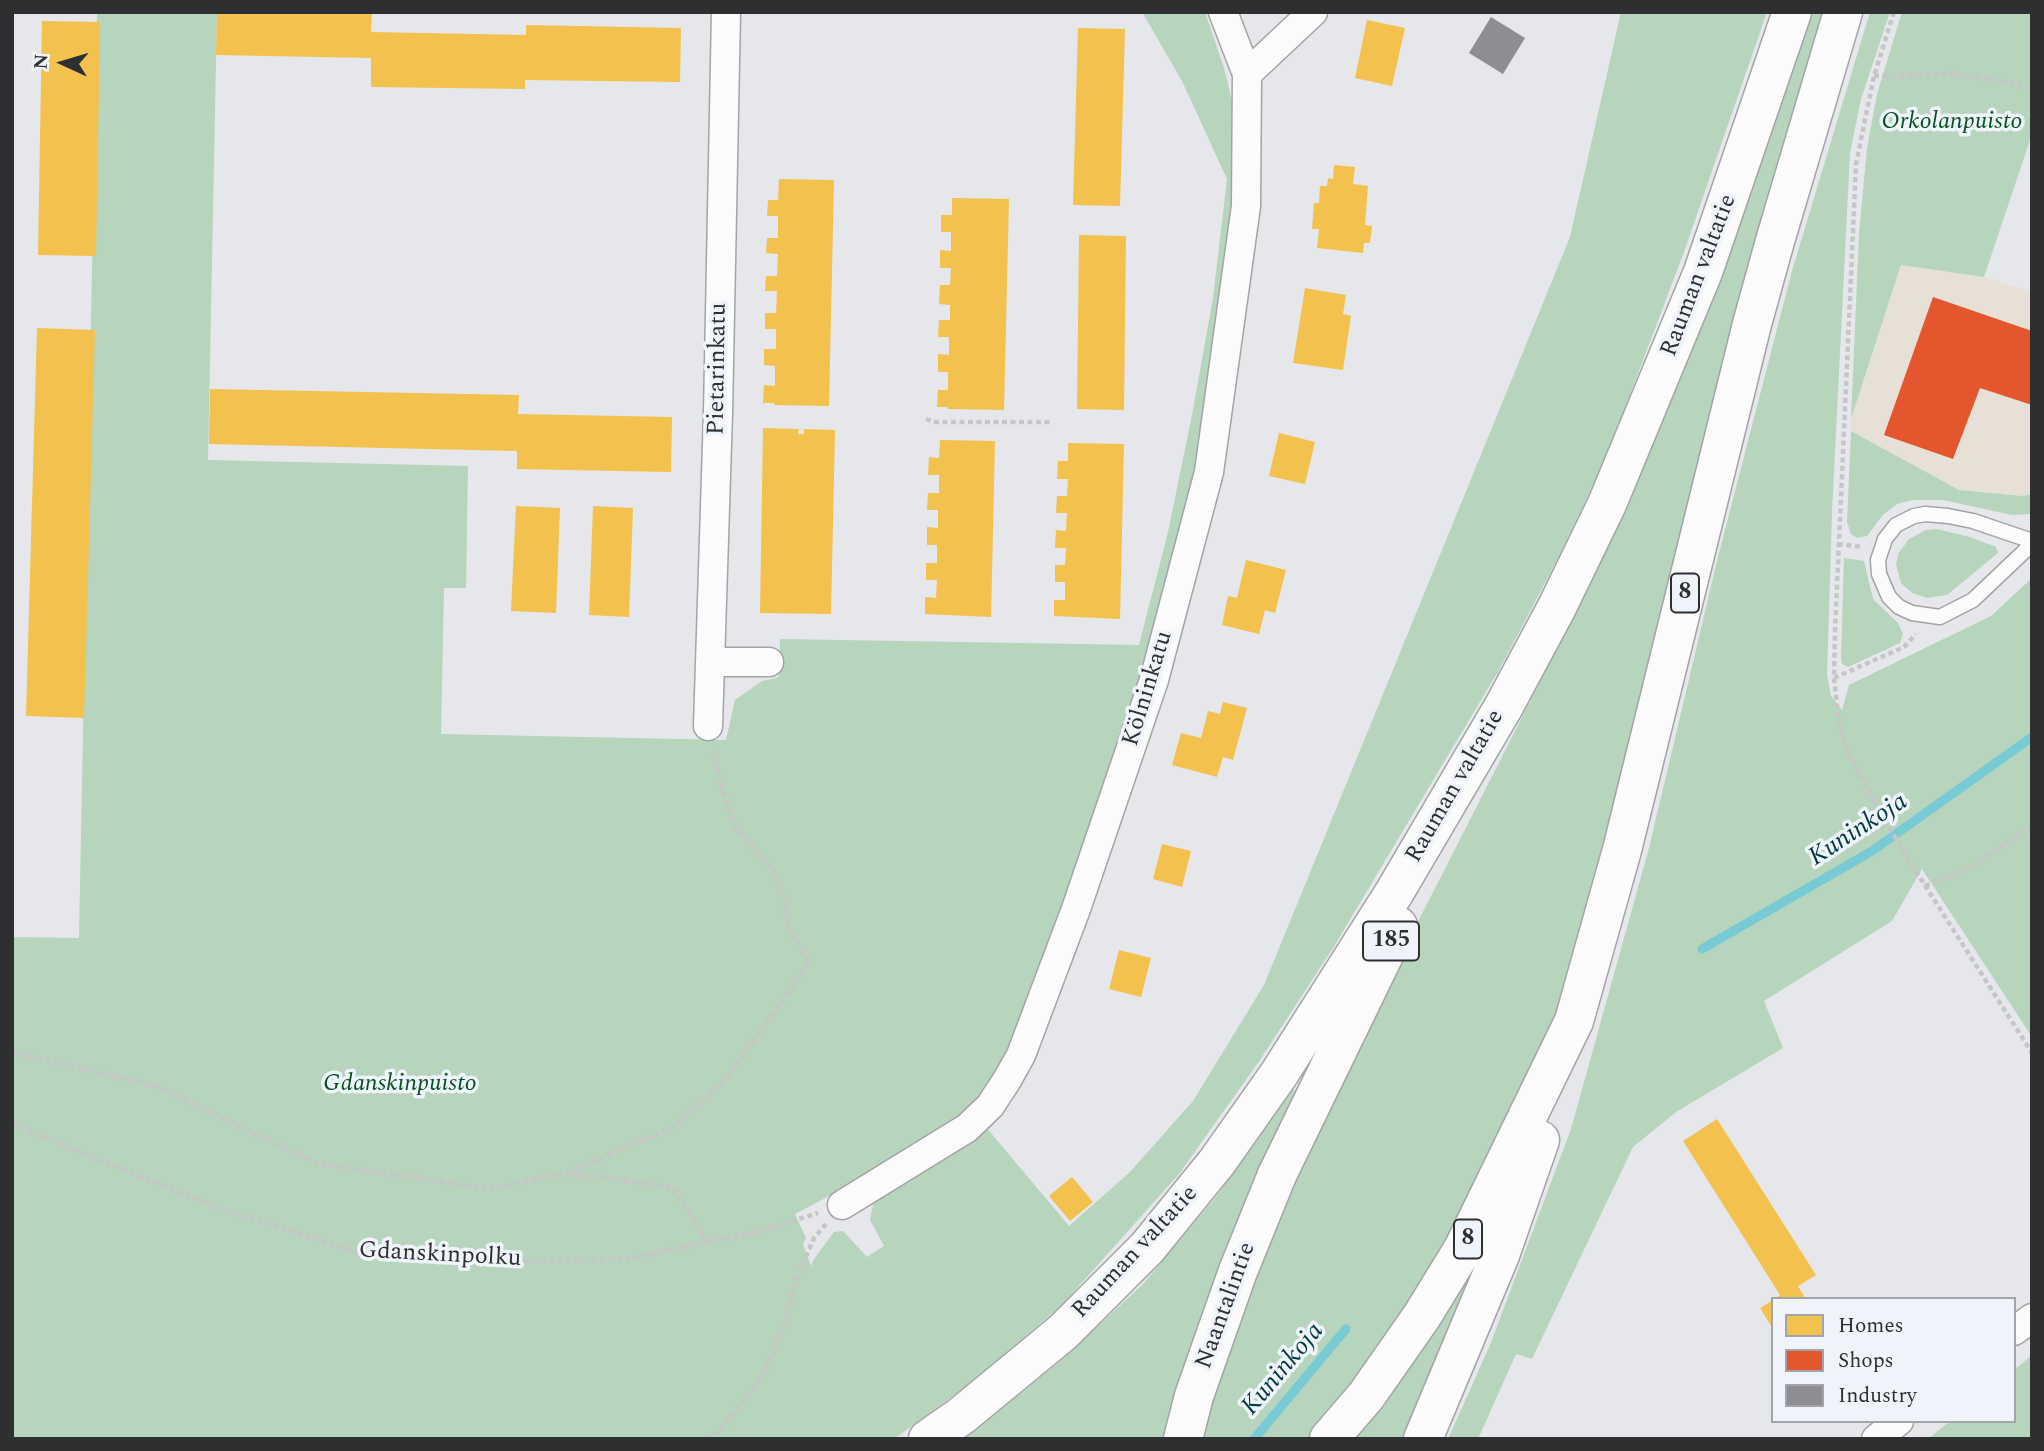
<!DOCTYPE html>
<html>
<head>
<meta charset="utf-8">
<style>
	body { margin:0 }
	#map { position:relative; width:2044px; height:1451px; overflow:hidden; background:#e5e7ea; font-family:Spectral,serif }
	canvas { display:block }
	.frame { position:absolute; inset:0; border:14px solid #2d2f31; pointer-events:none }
	.legend { position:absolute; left:1771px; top:1297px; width:245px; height:126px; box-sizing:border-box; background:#eff4fa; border:2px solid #a1a5aa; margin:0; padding:9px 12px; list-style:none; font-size:21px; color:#2d2f31 }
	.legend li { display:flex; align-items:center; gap:14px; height:35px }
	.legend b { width:35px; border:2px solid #a1a5aa }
	.north { position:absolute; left:28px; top:28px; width:70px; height:70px; -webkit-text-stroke:5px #eff4fa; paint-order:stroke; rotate:274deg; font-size:19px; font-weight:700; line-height:28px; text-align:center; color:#2d2f31 }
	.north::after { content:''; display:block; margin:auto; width:24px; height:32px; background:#2d2f31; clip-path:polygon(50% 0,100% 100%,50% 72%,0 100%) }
</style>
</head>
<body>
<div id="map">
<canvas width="2044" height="1451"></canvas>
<div class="frame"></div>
<ul class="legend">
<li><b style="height:19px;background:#f2c14e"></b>Homes</li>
<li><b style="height:19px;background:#e4572e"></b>Shops</li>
<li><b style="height:19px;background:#8d8d92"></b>Industry</li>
</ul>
<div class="north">N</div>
</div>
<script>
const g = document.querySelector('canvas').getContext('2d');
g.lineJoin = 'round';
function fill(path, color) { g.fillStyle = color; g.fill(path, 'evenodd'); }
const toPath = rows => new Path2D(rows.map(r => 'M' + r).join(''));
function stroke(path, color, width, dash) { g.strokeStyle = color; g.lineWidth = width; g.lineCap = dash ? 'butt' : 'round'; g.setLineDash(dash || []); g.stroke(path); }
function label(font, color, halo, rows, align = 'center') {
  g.font = font + ' Spectral,serif'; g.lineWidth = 7; g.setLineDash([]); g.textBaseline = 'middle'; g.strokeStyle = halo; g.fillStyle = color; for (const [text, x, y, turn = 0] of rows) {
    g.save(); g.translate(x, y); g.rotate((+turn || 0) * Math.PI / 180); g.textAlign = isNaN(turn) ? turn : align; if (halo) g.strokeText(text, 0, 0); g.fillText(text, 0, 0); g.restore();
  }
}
const commercial = toPath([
	[1902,264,1984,277,2032,292,2032,494,2022,496,1959,490,1851,431,1851,419]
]);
const green = toPath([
	[97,12,217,12,208,460,468,466,466,588,444,588,441,734,726,740,735,700,762,681,779,677,780,639,1139,645,1168,532,1192,415,1213,298,1227,179,1182,81,1142,12,1205,12,1224,68,1236,117,1236,198,1205,417,1187,504,1142,677,1010,1062,988,1097,901,1158,795,1214,806,1238,803,1244,811,1266,814,1259,834,1232,843,1231,867,1257,884,1246,870,1220,874,1199,966,1146,985,1126,1069,1226,1130,1172,1193,1101,1264,985,1570,237,1621,12,1767,12,1684,252,1606,458,1555,564,1499,670,1333,948,1260,1060,1179,1174,1061,1306,976,1379,894,1439,12,1439,12,937,79,938],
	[1809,12,1828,12,1562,999,1525,1093,1427,1285,1311,1439,1202,1439,1239,1316,1331,1090,1445,869,1625,514,1649,454],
	[1870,12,1890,12,1861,99,1850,153,1832,512,1827,675,1831,696,1842,710,1849,685,1991,616,2032,578,2032,1037,1922,869,1892,921,1764,1001,1783,1048,1676,1112,1633,1147,1532,1359,1516,1354,1478,1439,1448,1439,1490,1345,1571,1129,1649,848,1717,561,1792,271],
	[1902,12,2032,12,2032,134,1984,277,1901,265,1851,419,1859,234,1867,148,1877,94],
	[1851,431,1959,490,2022,496,2032,494,2032,514,2012,515,1943,500,1913,500,1897,504,1883,515,1867,536,1857,538,1851,534,1847,522],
	[1937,529,1970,537,1996,547,1998,553,1947,595,1927,598,1912,593,1901,583,1896,565,1898,554,1909,539,1926,530],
	[1844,558,1864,561,1873,599,1898,623,1903,634,1900,643,1848,667,1842,664,1841,658],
	[1290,1089,1298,1091,1167,1439,964,1439,1065,1357,1144,1283,1220,1192],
	[1481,1249,1410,1439,1353,1439],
	[2032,1355,2032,1439,1928,1439,1950,1421,2014,1421,2014,1370]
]);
const homes = toPath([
	[217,12,372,12,371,32,526,35,526,25,681,28,680,82,525,80,525,89,371,87,371,58,216,55],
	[1367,20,1405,28,1392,86,1355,78],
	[42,21,100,22,96,256,38,255],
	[1078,28,1125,29,1120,206,1073,205],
	[1334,165,1355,167,1353,184,1368,186,1365,225,1372,226,1370,243,1364,243,1363,253,1317,248,1319,229,1312,229,1314,203,1319,203,1320,186,1327,186,1328,178,1333,179],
	[779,179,834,180,829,406,775,405,774,403,763,403,764,385,775,386,775,366,764,365,764,349,776,349,776,329,765,329,765,313,776,313,777,291,765,291,766,276,777,276,778,254,766,253,767,238,778,238,778,216,767,216,768,200,778,200],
	[952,198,1009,199,1004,410,948,409,947,407,937,407,938,390,948,390,948,372,938,372,938,354,949,355,949,337,938,337,939,320,950,320,950,305,939,304,940,285,950,285,951,268,940,268,940,250,951,251,951,232,941,232,941,215,952,215],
	[1079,235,1126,236,1124,410,1077,409],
	[1305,288,1346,295,1343,314,1351,316,1343,370,1293,363],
	[37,328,95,330,84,718,26,716],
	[210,389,519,395,518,414,672,417,671,472,517,469,517,451,209,444],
	[763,428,799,429,798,434,804,434,804,429,835,430,831,614,760,613],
	[1279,433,1315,442,1305,484,1269,476],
	[940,440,995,441,991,617,925,614,925,597,936,598,937,580,926,580,926,563,937,563,937,545,927,545,927,527,938,528,938,510,927,510,928,493,939,493,939,475,928,475,929,457,939,458],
	[1068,443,1124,444,1120,619,1054,616,1054,600,1065,600,1065,582,1055,582,1055,565,1065,565,1066,548,1055,548,1056,530,1066,531,1067,513,1056,513,1057,496,1067,496,1068,479,1057,479,1058,461,1068,461],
	[516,506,560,508,556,613,511,611],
	[593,506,633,508,629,617,589,615],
	[1246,560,1286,570,1275,613,1265,610,1259,634,1222,625,1228,596,1237,598],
	[1223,702,1247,708,1233,760,1223,757,1217,777,1172,765,1181,733,1201,738,1208,711,1220,714],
	[1162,844,1191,851,1182,887,1153,879],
	[1119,950,1151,958,1141,997,1109,989],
	[1717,1119,1816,1275,1798,1286,1806,1299,1775,1299,1780,1295,1683,1141],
	[1072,1177,1093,1202,1070,1221,1049,1196],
	[1773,1300,1773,1329,1760,1308]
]);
const shops = toPath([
	[1933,297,2032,331,2032,405,1980,388,1953,459,1884,435]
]);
const industry = toPath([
	[1491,17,1525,38,1503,74,1469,53]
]);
const stream = toPath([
	[1702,949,1872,851,2032,737],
	[1254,1439,1346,1329]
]);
const path = toPath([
	[1894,12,1874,76,1856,164,1835,631,1834,678,1838,715,1847,750,1876,806,1919,876,2032,1053],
	[1874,76,1952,74,2005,81,2032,89],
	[926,419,934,422,1051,422],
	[1838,544,1862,547],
	[1834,678,1904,647,1916,634],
	[1925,886,1971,867,2032,826],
	[12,1052,158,1087,316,1163,490,1189,567,1173,672,1187,708,1242],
	[12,1124,210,1205,360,1254,500,1262,627,1259,761,1231,818,1213],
	[568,1172,675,1126,726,1079,809,963,789,929,783,893,771,868,736,827,721,785,714,751],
	[706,1439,724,1426,761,1379,786,1321,797,1277,814,1238,826,1224]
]);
const lane = toPath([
	[2032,541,1973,521,1948,516,1925,514,1914,516,1896,525,1885,539,1878,560,1879,574,1889,597,1899,607,1912,613,1940,617,1973,600,2032,544]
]);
const street = toPath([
	[1247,74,1313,12],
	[710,662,769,662],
	[708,726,718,413,726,12],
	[842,1205,967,1128,990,1106,1007,1080,1021,1055,1076,909,1154,680,1209,472,1246,206,1247,74,1223,12],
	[2014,1331,2032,1318],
	[1876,1439,1899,1421]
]);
const secondary = toPath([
	[1183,1439,1194,1396,1238,1271,1277,1175]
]);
const highway = toPath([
	[1277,1175,1398,926],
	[928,1439,961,1416,1063,1332,1147,1248,1217,1162,1279,1074,1394,893,1504,706,1557,607,1607,504,1703,272,1792,12],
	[1329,1439,1366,1396,1422,1316,1463,1249,1574,1021,1622,850,1752,324,1775,241,1843,12],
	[1423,1439,1500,1255,1540,1140]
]);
const shields = [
	[1685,593,28],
	[1391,941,56],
	[1468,1239,28]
];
const shieldNames = [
	["8",1685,593],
	["185",1391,941],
	["8",1468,1239]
];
const parkNames = [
	["Orkolanpuisto",1952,123],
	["Gdanskinpuisto",400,1085]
];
const streetNames = [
	["Rauman valtatie",1700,276,-69],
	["Pietarinkatu",719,369,-89],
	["Kölninkatu",1149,689,-73],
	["Rauman valtatie",1456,787,-60],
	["Rauman valtatie",1136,1253,-47],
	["Gdanskinpolku",440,1256,3],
	["Naantalintie",1227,1306,-70]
];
const waterNames = [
	["Kuninkoja",1859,831,-33],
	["Kuninkoja",1284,1370,-50]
];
fill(commercial, '#e6e0d7');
fill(green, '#b7d4bd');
fill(homes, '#f2c14e');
fill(shops, '#e4572e');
fill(industry, '#8d8d92');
stroke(stream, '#78cad5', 9);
stroke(lane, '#a2a4a6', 17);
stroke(street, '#a2a4a6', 31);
stroke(secondary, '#a2a4a6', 41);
stroke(highway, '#a2a4a6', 41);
stroke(path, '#c6c6c7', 4.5, [5, 3.5]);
stroke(lane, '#fbfbfc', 14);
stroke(street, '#fbfbfc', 28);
stroke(secondary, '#fbfbfc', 38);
stroke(highway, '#fbfbfc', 38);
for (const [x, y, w] of shields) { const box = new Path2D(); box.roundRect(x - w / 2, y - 19.5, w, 39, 5); g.fillStyle = '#eff4fa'; g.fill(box); stroke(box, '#2d2f31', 2); }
label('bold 23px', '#2d2f31', null, shieldNames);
label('italic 24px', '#03511d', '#eff4fa', parkNames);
label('24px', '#2d2f31', '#eff4fa', streetNames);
label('italic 26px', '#013a3f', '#eff4fa', waterNames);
</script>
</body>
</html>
